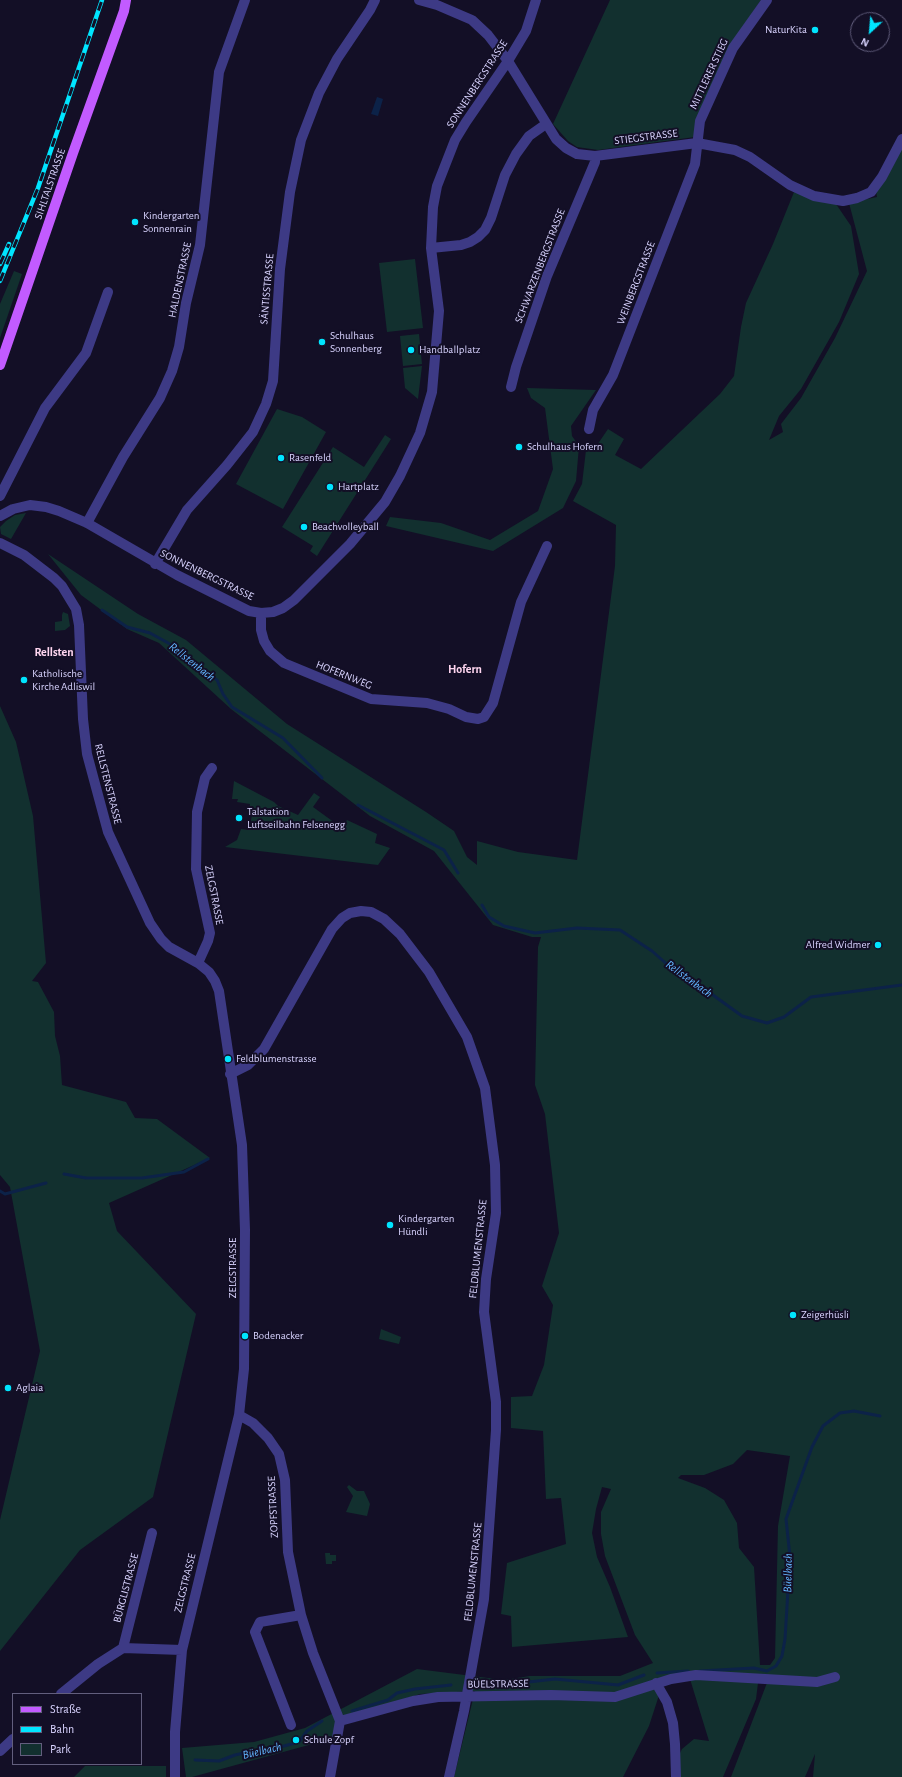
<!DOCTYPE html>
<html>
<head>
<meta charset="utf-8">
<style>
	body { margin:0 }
	#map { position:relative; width:902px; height:1777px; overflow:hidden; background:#130f26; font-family:"Alegreya Sans",sans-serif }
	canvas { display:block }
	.legend { position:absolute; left:12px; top:1693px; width:130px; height:72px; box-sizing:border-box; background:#130f26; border:1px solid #625e7d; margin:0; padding:5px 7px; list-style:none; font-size:12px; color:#d9d4ff }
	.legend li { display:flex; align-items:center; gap:8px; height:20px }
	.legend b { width:20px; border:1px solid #625e7d }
	.north { position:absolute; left:850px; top:12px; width:40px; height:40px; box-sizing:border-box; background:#130f26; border:1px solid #625e7d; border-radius:50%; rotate:206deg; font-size:11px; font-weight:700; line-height:16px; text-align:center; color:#d9d4ff }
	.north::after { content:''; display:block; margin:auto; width:14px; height:18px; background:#00e5ff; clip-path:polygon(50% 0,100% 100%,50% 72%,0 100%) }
</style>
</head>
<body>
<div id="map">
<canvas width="902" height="1777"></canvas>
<ul class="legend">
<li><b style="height:5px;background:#c25bff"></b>Straße</li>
<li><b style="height:5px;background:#00e5ff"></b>Bahn</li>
<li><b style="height:11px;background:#12302f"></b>Park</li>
</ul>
<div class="north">N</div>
</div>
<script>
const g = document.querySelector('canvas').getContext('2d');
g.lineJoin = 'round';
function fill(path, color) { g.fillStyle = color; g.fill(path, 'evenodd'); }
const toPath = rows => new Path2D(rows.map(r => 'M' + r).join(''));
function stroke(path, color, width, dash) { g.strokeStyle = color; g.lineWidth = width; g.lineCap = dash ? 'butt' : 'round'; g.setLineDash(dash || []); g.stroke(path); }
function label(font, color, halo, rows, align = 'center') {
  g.font = font + ' "Alegreya Sans",sans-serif'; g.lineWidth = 4; g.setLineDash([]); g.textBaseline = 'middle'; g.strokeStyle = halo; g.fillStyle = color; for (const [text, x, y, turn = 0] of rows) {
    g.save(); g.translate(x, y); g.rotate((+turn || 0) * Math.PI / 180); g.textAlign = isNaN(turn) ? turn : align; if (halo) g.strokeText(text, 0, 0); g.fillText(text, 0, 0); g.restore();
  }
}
const green = toPath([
	[610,0,761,0,729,47,695,137,598,150,577,147,568,141,553,124],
	[902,147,902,1777,813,1777,815,1754,805,1777,731,1777,770,1675,759,1675,756,1699,723,1777,679,1777,678,1757,682,1749,694,1739,709,1741,690,1679,662,1686,649,1726,623,1777,454,1777,475,1691,420,1694,341,1721,338,1737,192,1777,186,1777,182,1748,254,1742,305,1728,417,1669,504,1680,530,1676,620,1676,653,1663,635,1635,605,1556,601,1534,601,1512,611,1489,602,1487,596,1509,592,1533,597,1557,610,1587,628,1637,512,1647,511,1616,501,1614,507,1563,566,1544,561,1498,546,1499,543,1431,511,1428,511,1397,532,1396,544,1365,553,1305,542,1286,559,1233,545,1114,535,1085,538,947,541,937,532,937,493,925,434,851,370,816,231,709,159,643,127,629,81,595,48,554,138,614,186,640,287,724,426,812,454,831,467,857,477,865,477,841,518,852,577,860,615,566,616,525,573,501,582,484,586,450,593,451,608,429,624,439,615,455,641,469,720,394,734,376,741,327,746,303,773,244,794,192,836,204,851,226,859,274,839,322,801,389,779,416,769,440,783,432,781,424,801,398,835,338,867,271,849,203,877,197,876,191],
	[747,1450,790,1456,778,1526,775,1658,770,1665,760,1665,754,1567,739,1548,737,1523,724,1500,705,1488,678,1478,681,1475,704,1475,733,1464],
	[415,259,423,328,387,332,379,263],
	[14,271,22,274,0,338,0,304],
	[419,334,422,364,403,366,400,336],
	[422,366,418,399,405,388,403,368],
	[527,388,596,390,571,426,572,436,579,446,576,481,563,508,493,551,386,526,390,517,441,523,490,540,538,511,553,469,545,408,531,398],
	[277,409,302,417,326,432,283,509,236,484],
	[385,435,391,439,317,556,310,551,313,546,282,527,333,447,364,467],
	[26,513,11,539,1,534,0,527,6,521,15,515],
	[63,612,68,614,70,626,65,630,55,631,55,622,62,621,62,615],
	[0,706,16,742,33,816,46,963,32,981,38,982,54,1012,55,1036,60,1056,62,1085,126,1102,135,1118,157,1119,210,1158,109,1203,117,1231,196,1314,153,1497,80,1550,0,1651,0,1520,40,1351,10,1187,0,1175],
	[234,781,274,802,278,806,298,815,314,793,320,797,313,807,342,828,347,820,377,834,375,843,390,848,378,865,225,847,237,840,241,829,249,830,252,815,249,814,250,804,237,802,238,799,232,799],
	[381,1329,401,1337,399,1344,379,1339],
	[349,1485,357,1491,364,1491,370,1504,367,1516,346,1512,353,1496,347,1487],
	[325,1553,330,1553,330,1555,336,1555,336,1561,332,1561,332,1564,326,1564],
	[85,1766,166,1766,166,1777,74,1777]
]);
const water = toPath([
	[377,97,383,99,378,116,371,114]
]);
const stream = toPath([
	[102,610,127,627,150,633,170,644,192,664,217,680,223,694,232,707,283,738,322,778],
	[358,805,444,850,458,873],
	[482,905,489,917,504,926,535,933,577,928,620,930,652,951,679,975,706,990,742,1016,767,1023,784,1017,811,997,902,985],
	[64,1174,86,1178,142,1178,184,1172,208,1159],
	[0,1191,5,1194,46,1183],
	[700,1671,754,1668,767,1671,776,1666,782,1656,785,1639,790,1557,786,1519,812,1447,823,1426,840,1413,854,1411,880,1416],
	[657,1673,688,1671],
	[478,1684,502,1685,555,1679,618,1685,644,1675],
	[352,1711,388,1700,397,1693,415,1689,451,1685],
	[195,1760,219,1761,235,1755,258,1750,269,1750,299,1742,307,1731,322,1721]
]);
const minor = toPath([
	[419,0,437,5,472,20,488,35,508,61,556,139,566,148,577,154,595,156,697,143,735,150,750,157,790,185,814,196,843,201,857,198,871,192,882,177,902,139],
	[431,248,461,245,470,242,478,237,485,230,491,218,505,175,516,154,529,136,546,124],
	[511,387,516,367,547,276,595,162,595,156],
	[589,429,593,410,613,375,695,164,700,121,733,48,767,0],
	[0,496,45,408,86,353,108,292],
	[0,516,13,509,30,505,46,507,59,511,87,523,177,575,249,611,261,613,273,612,283,608,294,600,350,544,385,502,400,476,420,433,432,392,439,311,431,248,433,207,437,186,455,140,466,122,508,61,526,31,536,0],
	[87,523,123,457,160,398,172,371,179,347,186,303,200,245,219,72,245,0],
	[0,543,24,555,54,578,62,586,76,609,79,625,83,719,87,754,108,832,150,923,161,939,169,947,198,963,209,972,215,981,219,991,242,1145,245,1230,244,1369,239,1415,182,1650,175,1732,175,1777],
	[155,564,187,510,227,465,253,432,266,404,273,381,280,269,290,192,301,140,319,93,337,59,370,10,375,0],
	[261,613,261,630,264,641,270,651,284,663,371,699,427,703,449,709,466,717,478,719,484,717,493,703,521,602,547,546],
	[198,963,208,941,210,933,196,869,197,812,205,778,212,768],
	[230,1074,248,1065,264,1049,332,929,342,918,350,913,361,911,371,912,384,919,400,934,429,972,467,1037,485,1088,495,1165,496,1213,486,1279,484,1312,496,1402,496,1430,484,1599,464,1711,449,1777],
	[239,1415,253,1423,268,1438,279,1454,285,1480,288,1552,301,1615,313,1653,340,1721,330,1777],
	[123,1648,182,1650],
	[656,1683,667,1702,673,1723,675,1744,676,1777],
	[61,1694,98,1664,123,1648,152,1533],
	[340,1721,413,1701,438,1697,551,1695,615,1697,671,1679,696,1675,817,1682,835,1677],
	[291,1725,255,1632,260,1622,301,1615],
	[0,1751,13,1739]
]);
const major = toPath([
	[0,365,73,153,124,11,126,0]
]);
const rail = toPath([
	[0,264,9,244],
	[0,281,38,188,102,0]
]);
const markers = [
	[815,30,4,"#00e5ff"],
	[135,222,4,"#00e5ff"],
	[322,342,4,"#00e5ff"],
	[411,350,4,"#00e5ff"],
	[519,447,4,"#00e5ff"],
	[281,458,4,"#00e5ff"],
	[330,487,4,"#00e5ff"],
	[304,527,4,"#00e5ff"],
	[24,680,4,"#00e5ff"],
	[239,818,4,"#00e5ff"],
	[878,945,4,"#00e5ff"],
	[228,1059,4,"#00e5ff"],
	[390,1225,4,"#00e5ff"],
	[793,1315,4,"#00e5ff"],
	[245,1336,4,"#00e5ff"],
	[8,1388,4,"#00e5ff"],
	[296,1740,4,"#00e5ff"]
];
const poiNames = [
	["NaturKita",807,30,"right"],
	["Kindergarten",143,216],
	["Sonnenrain",143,229],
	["Schulhaus",330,336],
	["Sonnenberg",330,349],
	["Handballplatz",419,350],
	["Schulhaus Hofern",527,447],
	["Rasenfeld",289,458],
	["Hartplatz",338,487],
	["Beachvolleyball",312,527],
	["Katholische",32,674],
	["Kirche Adliswil",32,687],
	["Talstation",247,812],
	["Luftseilbahn Felsenegg",247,825],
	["Alfred Widmer",870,945,"right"],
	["Feldblumenstrasse",236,1059],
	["Kindergarten",398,1219],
	["Hündli",398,1232],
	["Zeigerhüsli",801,1315],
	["Bodenacker",253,1336],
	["Aglaia",16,1388],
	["Schule Zopf",304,1740]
];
const streetNames = [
	["MITTLERER STIEG",709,74,-65],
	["SONNENBERGSTRASSE",477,84,-57],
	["STIEGSTRASSE",646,137,-7],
	["SIHLTALSTRASSE",50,184,-71],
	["SCHWARZENBERGSTRASSE",540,266,-69],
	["HALDENSTRASSE",180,280,-78],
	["WEINBERGSTRASSE",636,283,-69],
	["SÄNTISSTRASSE",267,289,-85],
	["SONNENBERGSTRASSE",207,575,26],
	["HOFERNWEG",344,675,22],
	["RELLSTENSTRASSE",108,784,76],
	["ZELGSTRASSE",214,895,79],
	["FELDBLUMENSTRASSE",478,1249,-84],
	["ZELGSTRASSE",233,1268,-90],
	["ZOPFSTRASSE",273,1507,-93],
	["FELDBLUMENSTRASSE",473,1572,-84],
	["ZELGSTRASSE",185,1583,-76],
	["BÜRGLISTRASSE",126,1588,-75],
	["BÜELSTRASSE",498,1684,-1]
];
const neighbourhoodNames = [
	["Rellsten",54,652],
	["Hofern",465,669]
];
const waterNames = [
	["Rellstenbach",192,662,38],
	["Rellstenbach",689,979,36],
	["Büelbach",788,1573,-89],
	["Büelbach",262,1751,-13]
];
fill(green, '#12302f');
fill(water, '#0c2248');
stroke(stream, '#0c2248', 3);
stroke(minor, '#3d3a85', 10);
stroke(major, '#c25bff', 10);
stroke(rail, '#00e5ff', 4.5);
stroke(rail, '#130f26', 3, [9]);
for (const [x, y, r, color] of markers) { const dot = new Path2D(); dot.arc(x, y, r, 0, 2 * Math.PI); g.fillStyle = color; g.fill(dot); stroke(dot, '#130f26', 1.5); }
label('11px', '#d9d4ff', '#130f26', poiNames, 'left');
label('11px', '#d9d4ff', '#130f26', streetNames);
label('bold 12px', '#ffd6f0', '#130f26', neighbourhoodNames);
label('italic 12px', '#62b6ff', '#130f26', waterNames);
</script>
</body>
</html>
